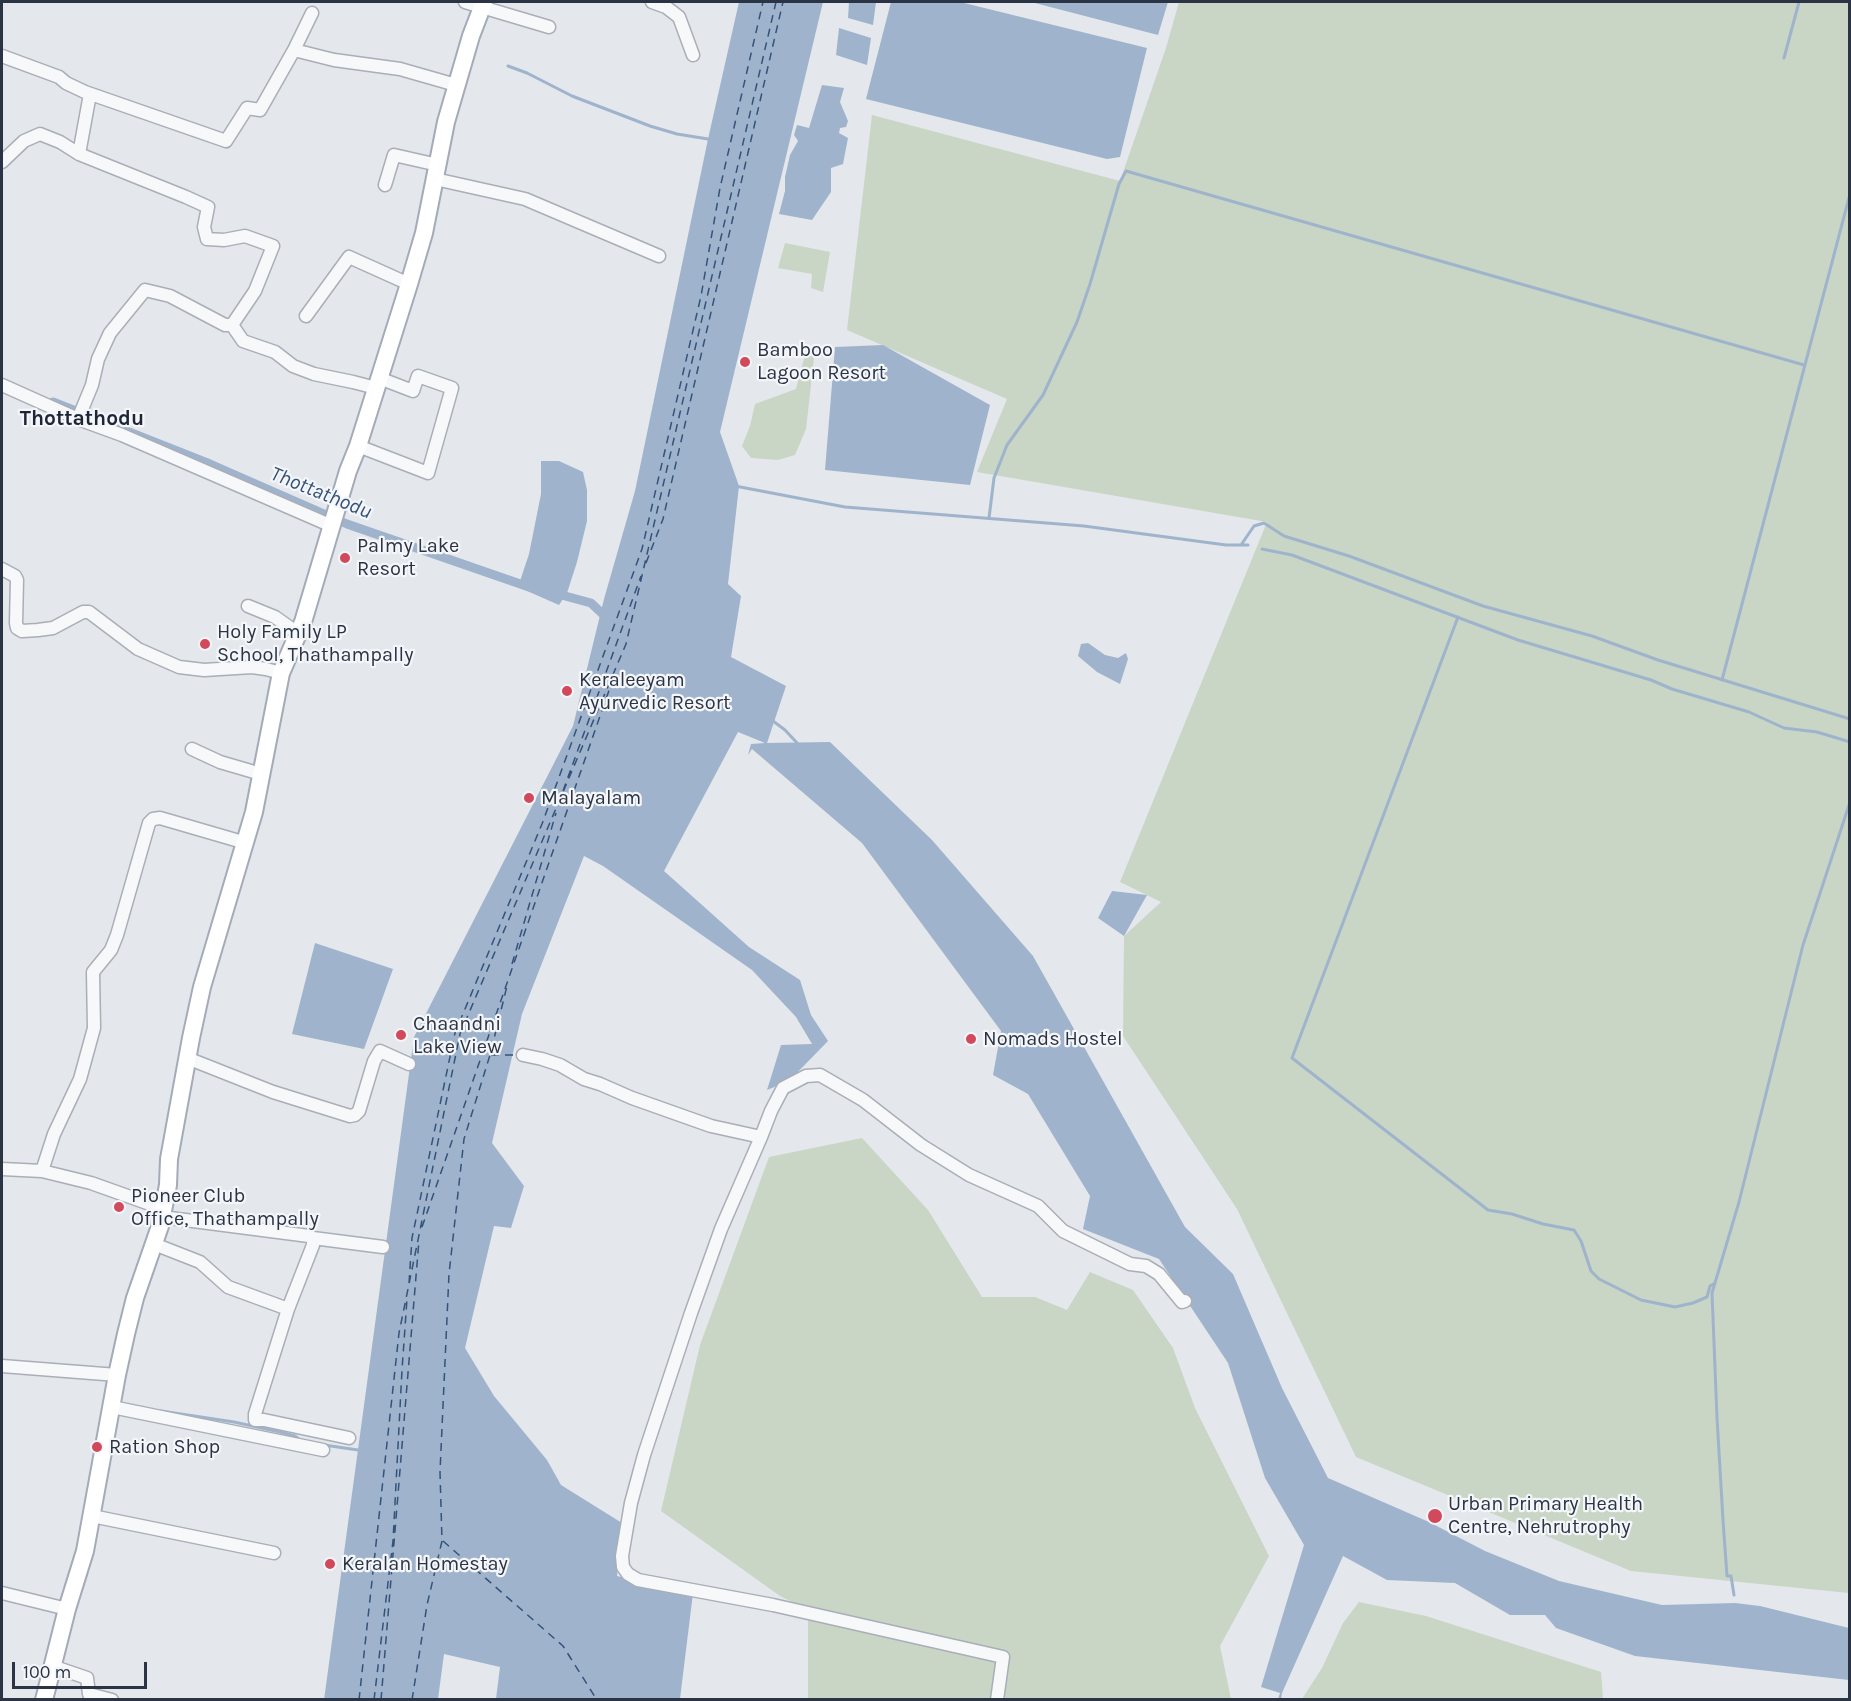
<!DOCTYPE html>
<html>
<head>
<meta charset="utf-8">
<style>
	body { margin:0 }
	#map { position:relative; width:1851px; height:1701px; overflow:hidden; background:#e4e7ec; font-family:Karla,sans-serif }
	canvas { display:block }
	.frame { position:absolute; inset:0; border:3px solid #2b3445; pointer-events:none }
	.scale { position:absolute; left:12px; top:1662px; width:135px; height:27px; box-sizing:border-box; border:3px solid #2b3445; border-top:0; padding-left:8px; font-size:18px; line-height:21px; white-space:nowrap; color:#2b3445; -webkit-text-stroke:4px #f4f6f9; paint-order:stroke }
</style>
</head>
<body>
<div id="map">
<canvas width="1851" height="1701"></canvas>
<div class="frame"></div>
<div class="scale">100 m</div>
</div>
<script>
const g = document.querySelector('canvas').getContext('2d');
g.lineJoin = 'round';
function fill(path, color) { g.fillStyle = color; g.fill(path, 'evenodd'); }
const toPath = rows => new Path2D(rows.map(r => 'M' + r).join(''));
function stroke(path, color, width, dash) { g.strokeStyle = color; g.lineWidth = width; g.lineCap = dash ? 'butt' : 'round'; g.setLineDash(dash || []); g.stroke(path); }
function label(font, color, halo, rows, align = 'center') {
  g.font = font + ' Karla,sans-serif'; g.lineWidth = 4.5; g.setLineDash([]); g.textBaseline = 'middle'; g.strokeStyle = halo; g.fillStyle = color; for (const [text, x, y, turn = 0] of rows) {
    g.save(); g.translate(x, y); g.rotate((+turn || 0) * Math.PI / 180); g.textAlign = isNaN(turn) ? turn : align; if (halo) g.strokeText(text, 0, 0); g.fillText(text, 0, 0); g.restore();
  }
}
const green = toPath([
	[1179,2,1849,2,1849,1593,1631,1571,1356,1457,1237,1209,1123,1036,1124,936,1161,902,1120,882,1267,522,977,472,1007,399,847,330,872,115,1120,181,1166,48],
	[785,243,830,252,823,292,811,288,812,274,778,268],
	[815,349,806,429,795,455,778,460,751,458,742,446,750,426,755,404,796,389,806,351],
	[862,1138,928,1210,982,1297,1035,1297,1067,1310,1090,1272,1133,1290,1173,1348,1195,1408,1269,1556,1220,1646,1231,1699,808,1699,808,1610,780,1596,661,1511,700,1345,769,1157],
	[1359,1602,1426,1616,1601,1672,1603,1699,1302,1699,1322,1668,1343,1623]
]);
const water = toPath([
	[739,2,823,2,720,432,739,486,728,584,741,596,731,657,786,686,767,743,830,742,932,840,1033,956,1185,1227,1233,1274,1282,1388,1328,1478,1429,1522,1485,1551,1559,1581,1662,1605,1735,1603,1760,1606,1849,1628,1849,1680,1635,1656,1556,1628,1545,1615,1510,1615,1455,1583,1387,1580,1343,1556,1282,1693,1281,1699,1278,1699,1280,1693,1261,1687,1304,1545,1265,1478,1228,1363,1159,1259,1083,1229,1090,1196,1028,1094,993,1075,1001,1031,862,843,752,749,748,755,751,744,765,743,738,732,664,871,749,947,800,980,811,1015,828,1041,789,1081,767,1090,781,1045,812,1044,796,1017,752,970,603,866,584,856,522,1014,492,1143,524,1186,511,1228,494,1226,465,1348,494,1396,547,1460,561,1485,622,1523,617,1576,693,1593,680,1699,496,1699,500,1667,444,1654,438,1699,324,1700,414,1037,573,726,604,599,635,491,708,139],
	[849,2,876,2,873,25,848,18],
	[891,2,960,2,1147,48,1120,157,1107,159,866,99],
	[1031,2,1168,2,1158,35],
	[839,28,871,38,867,65,836,55],
	[822,85,844,88,840,102,848,121,846,127,840,128,839,133,848,138,843,164,831,168,831,192,812,220,779,214,785,191,785,177,790,155,798,141,794,135,797,125,809,128],
	[883,345,990,405,970,485,825,470,835,347],
	[541,461,559,461,583,472,587,490,587,521,577,562,567,593,559,605,518,587,529,554,541,494],
	[1088,643,1105,655,1118,658,1126,653,1128,659,1120,684,1097,672,1078,656,1081,644],
	[1112,891,1147,895,1124,936,1098,918],
	[315,943,393,969,364,1049,292,1034]
]);
const stream = toPath([
	[1784,58,1799,2],
	[508,66,527,73,572,96,650,126,677,134,708,139],
	[735,486,845,507,1084,526,1226,545,1248,545],
	[989,518,994,478,1007,445,1043,395,1077,322,1090,284,1119,184,1126,171,1804,365],
	[1241,545,1254,526,1264,523,1284,536,1349,556,1483,606,1592,636,1658,660,1850,719],
	[1262,549,1292,555,1518,640,1651,680,1672,689,1749,712,1784,728,1817,732,1850,742],
	[1458,617,1292,1058,1488,1210,1512,1214,1543,1224,1574,1230,1581,1241,1591,1271,1599,1279,1641,1300,1675,1307,1693,1303,1707,1297,1710,1286,1715,1283],
	[1722,680,1850,194],
	[773,721,785,730,799,745],
	[161,1411,234,1422,280,1432,295,1436,300,1440],
	[324,1445,358,1450],
	[1734,1595,1731,1576,1727,1576,1723,1520,1717,1418,1712,1293,1739,1202,1803,945,1850,802]
]);
const canal = toPath([
	[53,402,210,464,347,524,529,587],
	[554,593,591,603,608,619]
]);
const ferry = toPath([
	[646,563,663,519,783,2],
	[563,791,641,576],
	[512,964,556,813],
	[491,1055,519,1055],
	[422,1227,614,676],
	[409,1283,412,1238,455,1033,542,824,642,549,701,296,720,188,763,2],
	[443,1541,563,1646,597,1700],
	[359,1700,399,1333,460,1034,626,644,776,2],
	[374,1700,393,1541,402,1370,407,1299],
	[381,1700,419,1240],
	[412,1700,427,1605,442,1541,440,1472,449,1274,464,1139,490,1055,507,986]
]);
const minor = toPath([
	[465,2,549,27],
	[652,2,666,7,679,17,693,55],
	[294,50,312,13],
	[2,56,59,77,66,83,85,92,226,141,247,108,260,110,294,50,334,60,400,69,456,85],
	[79,154,90,94],
	[2,162,24,141,40,134,60,142,79,154,186,197,208,207,204,227,207,239,224,240,245,236,273,246,255,291,232,325,243,341,275,352,293,366,314,374,353,382,376,388],
	[435,179,525,199,659,256],
	[385,185,394,155,438,165],
	[306,316,349,257,409,284],
	[2,385,78,419,122,435,332,526],
	[78,419,92,385,98,359,110,333,145,290,170,296,225,325,232,325],
	[358,446,428,473,452,388,418,376,413,391,379,378],
	[2,569,15,576,17,580,16,623,17,628,22,631,38,630,53,628,83,612,89,612,138,649,179,667,204,670,252,667,266,669,281,673],
	[248,606,275,617,299,634],
	[192,749,220,762,261,774],
	[523,1055,542,1059,560,1065,584,1079,600,1084,632,1098,711,1126,761,1137,721,1229,691,1313,644,1455,631,1503,622,1556,623,1567,628,1574,638,1580,773,1605,1003,1657,997,1700],
	[187,1058,273,1092,350,1116,355,1115,359,1111,374,1061,380,1051,409,1064],
	[761,1137,771,1111,783,1088,806,1076,820,1075,863,1100,921,1145,969,1175,1038,1206,1063,1231,1130,1264,1146,1266,1159,1274,1182,1302,1185,1301],
	[2,1169,42,1171,91,1183,164,1209],
	[42,1171,54,1134,80,1079,94,1028,93,972,111,950,117,935,149,823,153,819,160,818,246,843],
	[162,1217,309,1236,313,1238,313,1245,288,1309,255,1414,255,1420,264,1420,349,1438],
	[313,1238,383,1247],
	[154,1244,200,1262,228,1287,288,1309],
	[2,1366,117,1375],
	[112,1407,323,1450],
	[92,1516,274,1553],
	[2,1593,67,1609],
	[52,1666,87,1678,89,1694,112,1700]
]);
const major = toPath([
	[44,1700,67,1609,85,1551,117,1375,126,1334,135,1298,160,1226,168,1185,169,1159,191,1038,202,987,254,812,281,673,303,622,348,471,358,446,409,284,424,233,446,122,471,36,484,2]
]);
const markers = [
	[745,362,6,"#d1495b"],
	[345,558,6,"#d1495b"],
	[205,644,6,"#d1495b"],
	[567,691,6,"#d1495b"],
	[529,798,6,"#d1495b"],
	[401,1035,6,"#d1495b"],
	[971,1039,6,"#d1495b"],
	[119,1207,6,"#d1495b"],
	[97,1447,6,"#d1495b"],
	[1435,1516,8,"#d1495b"],
	[330,1564,6,"#d1495b"]
];
const poiNames = [
	["Bamboo",757,350],
	["Lagoon Resort",757,373],
	["Palmy Lake",357,546],
	["Resort",357,569],
	["Holy Family LP",217,632],
	["School, Thathampally",217,655],
	["Keraleeyam",579,680],
	["Ayurvedic Resort",579,703],
	["Malayalam",541,798],
	["Chaandni",413,1024],
	["Lake View",413,1047],
	["Nomads Hostel",983,1039],
	["Pioneer Club",131,1196],
	["Office, Thathampally",131,1219],
	["Ration Shop",109,1447],
	["Urban Primary Health",1448,1504],
	["Centre, Nehrutrophy",1448,1527],
	["Keralan Homestay",342,1564]
];
const neighbourhoodNames = [
	["Thottathodu",82,419]
];
const waterNames = [
	["Thottathodu",321,493,22]
];
fill(green, '#c9d6c5');
fill(water, '#9fb4cc');
stroke(stream, '#9fb4cc', 3);
stroke(canal, '#9fb4cc', 9);
stroke(ferry, '#34527a', 1.5, [8, 6]);
stroke(minor, '#a9aeb7', 15);
stroke(major, '#a3abb8', 20);
stroke(minor, '#f7f8fa', 12);
stroke(major, '#fff', 16);
for (const [x, y, r, color] of markers) { const dot = new Path2D(); dot.arc(x, y, r, 0, 2 * Math.PI); g.fillStyle = color; g.fill(dot); stroke(dot, '#f4f6f9', 2); }
label('20px', '#2b3445', '#f4f6f9', poiNames, 'left');
label('bold 21px', '#1d2536', '#f4f6f9', neighbourhoodNames);
label('italic 21px', '#34527a', '#f4f6f9', waterNames);
</script>
</body>
</html>
